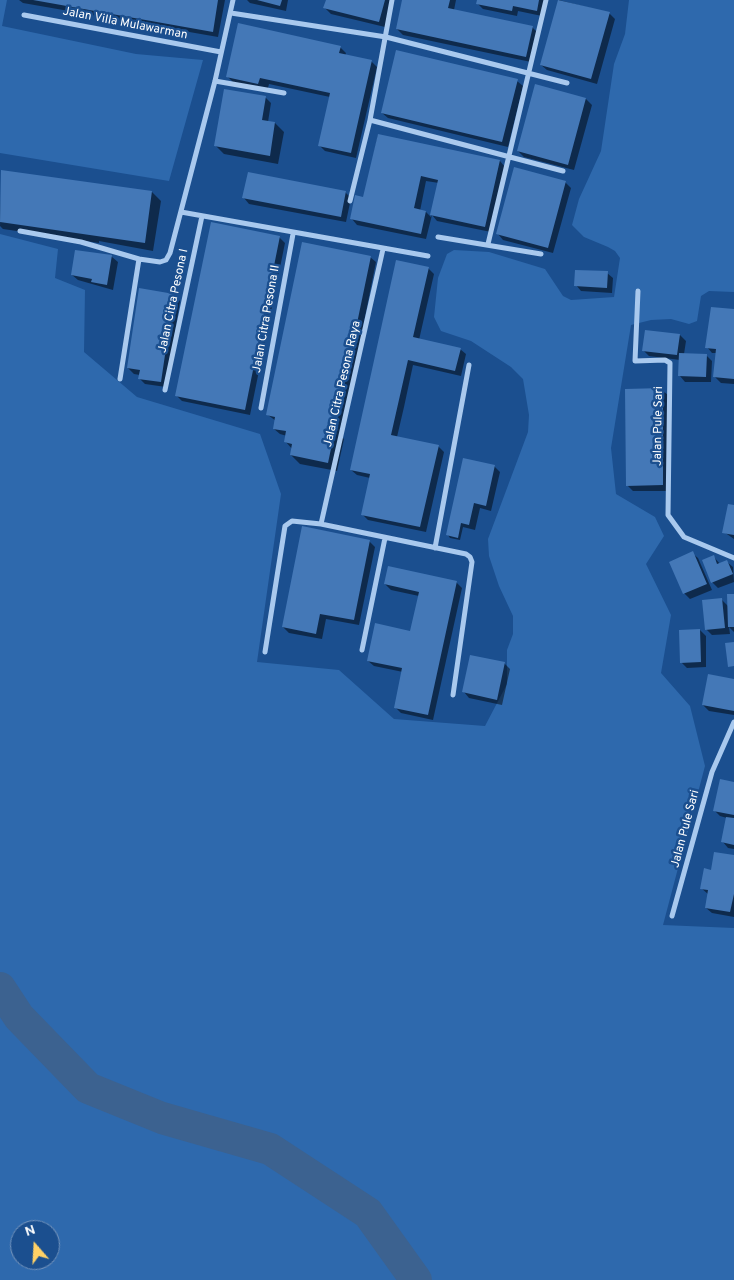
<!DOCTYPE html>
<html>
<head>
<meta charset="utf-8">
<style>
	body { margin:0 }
	#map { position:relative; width:734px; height:1280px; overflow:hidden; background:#1b4f8f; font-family:Overpass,sans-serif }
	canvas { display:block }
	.north { position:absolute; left:10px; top:1220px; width:50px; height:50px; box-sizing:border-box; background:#1b4f8f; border:1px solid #7695bc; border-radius:50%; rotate:341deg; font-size:14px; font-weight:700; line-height:20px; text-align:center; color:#fff }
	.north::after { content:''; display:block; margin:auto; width:18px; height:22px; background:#ffd166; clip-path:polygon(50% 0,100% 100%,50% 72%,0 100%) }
</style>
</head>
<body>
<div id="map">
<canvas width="734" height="1280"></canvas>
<div class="north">N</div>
</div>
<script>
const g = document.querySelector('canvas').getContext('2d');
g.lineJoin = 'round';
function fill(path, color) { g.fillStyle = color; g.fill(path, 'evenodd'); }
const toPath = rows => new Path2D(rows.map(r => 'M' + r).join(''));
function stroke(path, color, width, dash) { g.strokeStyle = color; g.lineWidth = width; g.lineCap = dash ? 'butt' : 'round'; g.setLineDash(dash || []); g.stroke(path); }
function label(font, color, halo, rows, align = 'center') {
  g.font = font + ' Overpass,sans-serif'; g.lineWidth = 5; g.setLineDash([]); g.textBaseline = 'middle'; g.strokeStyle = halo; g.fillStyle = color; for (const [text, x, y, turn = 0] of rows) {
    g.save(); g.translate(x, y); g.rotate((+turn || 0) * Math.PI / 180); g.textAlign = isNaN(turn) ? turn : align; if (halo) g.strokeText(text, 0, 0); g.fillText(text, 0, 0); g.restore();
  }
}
const green = toPath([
	[0,0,7,0,2,26,136,54,203,60,169,181,0,153],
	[629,0,734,0,734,292,709,291,701,296,697,321,689,324,671,319,651,320,631,325,611,448,616,494,655,517,664,536,646,564,671,615,661,673,690,706,705,766,663,925,734,928,734,1280,0,1280,0,234,58,249,55,278,85,290,84,352,137,397,260,434,281,494,257,662,339,670,394,719,485,726,507,684,507,650,513,634,513,616,499,586,489,556,488,539,528,432,529,415,523,379,511,367,471,341,441,331,434,317,438,278,447,254,454,250,489,252,545,269,563,296,571,300,614,297,620,258,615,251,608,247,584,237,572,225,579,199,601,151,614,64,625,34],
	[20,1230,50,1230,50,1260,20,1260]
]);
const shadow = toPath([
	[19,0,225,0,218,37,23,3],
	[247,0,288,0,286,11,250,3],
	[327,0,391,0,385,27,331,14,325,8],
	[404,0,456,0,454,10,532,27,538,33,531,62,403,35,397,29],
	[478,0,546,0,542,16,518,11,517,16,483,9,478,4],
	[559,0,609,13,615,19,597,84,547,70,541,65],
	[340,47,346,53,345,56,371,61,377,67,356,158,325,151,319,145,330,97,269,84,267,92,236,85,227,76],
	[517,81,523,86,508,147,388,118,382,113],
	[536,86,586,99,592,105,574,170,524,157,518,151],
	[225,91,266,98,271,103,268,122,275,123,284,132,278,164,224,154,215,145],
	[378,135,500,161,505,167,491,232,437,221,432,215,426,239,357,225,352,219,364,199],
	[426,181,439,183,431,217,426,212,420,211],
	[2,171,152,192,161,201,153,251,99,241,99,243,3,229,0,226],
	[565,182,571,188,553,253,503,240,498,234],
	[345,192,351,198,346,222,249,204,244,198],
	[279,237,285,243,250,415,182,401,177,396],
	[76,251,112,257,118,262,113,290,78,280,72,275],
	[370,257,376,262,341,436,344,439,337,471,300,464,291,455,292,449,286,442,287,436,280,434,274,429,276,421,268,415],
	[428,268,434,274,419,340,460,349,466,354,461,376,413,365,404,407,397,437,438,446,444,452,426,532,368,520,362,514,370,478,357,475,351,470],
	[607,273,613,278,612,293,581,291,576,285],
	[174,295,180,301,166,387,145,384,139,378,140,375,134,374,128,368],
	[734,310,734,384,721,383,715,377,717,353,712,353,707,347],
	[680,335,686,341,684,354,706,355,712,361,711,382,685,382,680,376,680,360,649,356,644,351],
	[662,390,668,395,668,491,633,491,627,485],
	[494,466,500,472,491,511,480,508,475,530,463,527,460,540,450,538,448,535],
	[734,506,734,539,724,532],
	[369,541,375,547,359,625,326,619,322,639,289,633,283,627],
	[692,553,698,558,712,590,690,599,684,593],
	[714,557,720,564,727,562,733,567,734,582,718,588,712,582],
	[456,582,462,588,433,720,401,713,395,707,403,672,374,666,368,661,411,632,419,596,391,590,385,584],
	[734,595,734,632,729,627,730,634,712,635,706,629,722,600,729,607],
	[700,630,706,636,706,667,687,668,681,662],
	[504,663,510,669,502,705,469,698,464,692],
	[734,680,734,715,709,711,703,705],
	[734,783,734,849,728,848,723,842,727,818,720,816,715,811],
	[734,857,734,917,712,913,706,908,708,894,701,888,712,871]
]);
const river = toPath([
	[0,988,19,1017,88,1088,162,1118,270,1149,368,1213,416,1280]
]);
const building = toPath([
	[33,0,218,0,213,32],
	[257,0,282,0,280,6],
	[326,0,385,0,379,22,323,8],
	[402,0,450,0,448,8,533,26,526,57,396,29],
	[477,0,539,0,537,11,513,6,512,11,476,4],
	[558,0,610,12,591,79,540,65],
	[238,23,341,46,339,53,372,60,351,153,318,146,330,93,260,78,258,84,226,77],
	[396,50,518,79,502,142,381,113],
	[535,84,586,98,568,165,517,151],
	[224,89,266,96,262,120,275,122,270,156,214,146],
	[378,134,500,160,485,227,430,215,438,180,421,176,414,208,426,211,421,234,350,219,355,195,363,197],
	[514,167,566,181,548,248,496,234],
	[1,170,152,191,145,243,0,222],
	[248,172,346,191,341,217,242,198],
	[211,222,280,236,245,410,175,396],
	[302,242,371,256,328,463,290,455,292,444,284,442,286,431,273,429,275,417,266,415],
	[75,250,112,255,107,285,91,282,92,279,71,275],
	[396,260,429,267,413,337,461,348,455,371,408,360,391,435,439,445,420,527,361,515,370,474,350,470],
	[575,270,608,271,607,288,574,286],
	[139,288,174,294,161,382,138,379,140,370,127,368],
	[711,307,734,309,734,379,713,377,716,349,705,348],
	[645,330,680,334,677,355,642,351],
	[679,353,707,354,706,377,678,376],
	[663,388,663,485,626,486,625,389],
	[463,458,495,465,486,506,474,503,469,525,461,523,458,538,446,535],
	[728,504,734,505,734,535,722,533],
	[302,526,370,540,354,620,320,614,316,634,282,627],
	[693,551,707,584,683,594,669,562],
	[714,555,717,564,727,560,733,574,711,583,702,560],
	[388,566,457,581,428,715,394,708,402,668,367,661,375,623,410,631,419,592,384,584],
	[727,594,734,594,734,627,728,627],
	[722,598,725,628,705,630,702,600],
	[700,629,701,662,680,663,679,630],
	[734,642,734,666,728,667,725,643],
	[470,655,505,662,497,700,462,692],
	[708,674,734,679,734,711,702,705],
	[720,779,734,782,734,815,713,811],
	[726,817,734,818,734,845,721,842],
	[714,852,734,855,734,894,730,912,705,908,708,890,700,889,704,868,711,870]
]);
const minor = toPath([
	[231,13,386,37,567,83],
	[24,15,221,52],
	[215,81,284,93],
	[370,120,563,171],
	[350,201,370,120,392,0],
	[181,212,428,256],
	[20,231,81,242,139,259],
	[438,237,541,254],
	[488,244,546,0],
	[383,249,321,524,466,554,470,557,472,562,453,695],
	[638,291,635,361,665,360,670,363,668,515,684,537,734,558],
	[120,379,139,259,160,262,166,260,170,253,215,81,233,0],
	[165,390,202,216],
	[261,408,293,234],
	[435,548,469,365],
	[362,650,385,538],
	[265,652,285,526,292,521,321,524],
	[672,916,712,772,734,722]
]);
const streetNames = [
	["Jalan Villa Mulawarman",125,24,11],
	["Jalan Citra Pesona I",174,301,-78],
	["Jalan Citra Pesona II",267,319,-80],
	["Jalan Citra Pesona Raya",343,384,-77],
	["Jalan Pule Sari",659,426,-89],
	["Jalan Pule Sari",686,829,-75]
];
fill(green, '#2e69ad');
fill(shadow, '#0007');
stroke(river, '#3c6290', 32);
fill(building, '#4478b7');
stroke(minor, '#a9c9ee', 5);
label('12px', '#fff', '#1b4f8f', streetNames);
</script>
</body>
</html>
